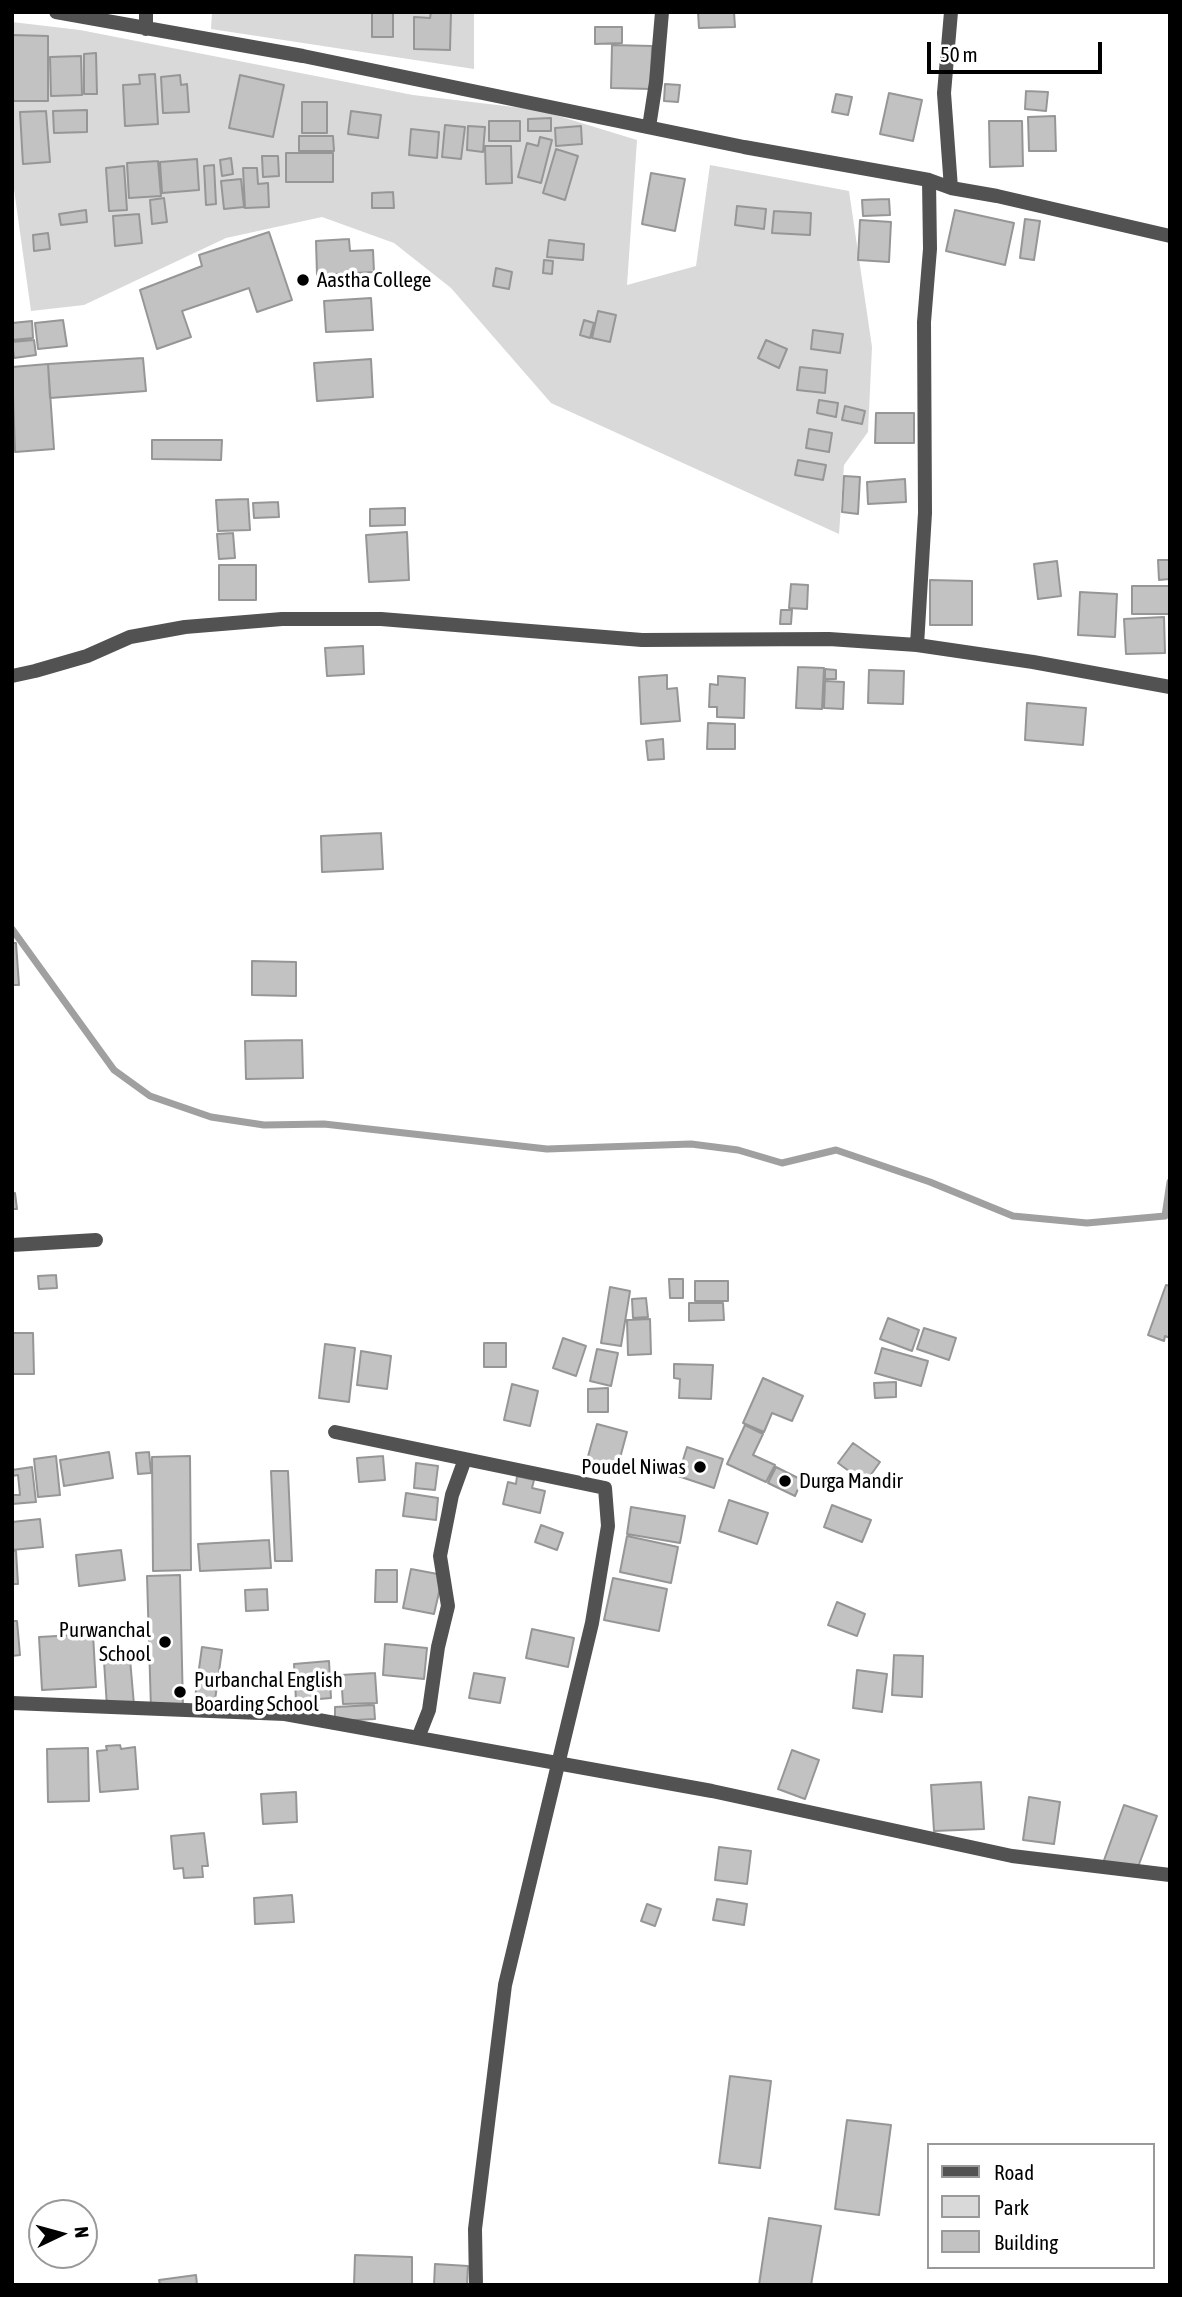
<!DOCTYPE html>
<html>
<head>
<meta charset="utf-8">
<style>
	body { margin:0 }
	#map { position:relative; width:1182px; height:2297px; overflow:hidden; background:#fff; font-family:"Asap Condensed",sans-serif }
	canvas { display:block }
	.frame { position:absolute; inset:0; border:14px solid #000; pointer-events:none }
	.legend { position:absolute; left:927px; top:2143px; width:228px; height:126px; box-sizing:border-box; background:#fff; border:2px solid #999; margin:0; padding:9px 12px; list-style:none; font-size:21px; color:#000 }
	.legend li { display:flex; align-items:center; gap:14px; height:35px }
	.legend b { width:35px; border:2px solid #999 }
	.north { position:absolute; left:28px; top:2199px; width:70px; height:70px; box-sizing:border-box; background:#fff; border:2px solid #999; border-radius:50%; rotate:85deg; font-size:19px; font-weight:700; line-height:28px; text-align:center; color:#000 }
	.north::after { content:''; display:block; margin:auto; width:24px; height:32px; background:#000; clip-path:polygon(50% 0,100% 100%,50% 72%,0 100%) }
	.scale { position:absolute; left:927px; top:42px; width:175px; height:32px; box-sizing:border-box; border:4px solid #000; border-top:0; padding-left:9px; font-size:21px; line-height:24px; white-space:nowrap; color:#000; -webkit-text-stroke:5px #fff; paint-order:stroke }
</style>
</head>
<body>
<div id="map">
<canvas width="1182" height="2297"></canvas>
<div class="frame"></div>
<ul class="legend">
<li><b style="height:9px;background:#525252"></b>Road</li>
<li><b style="height:19px;background:#d9d9d9"></b>Park</li>
<li><b style="height:19px;background:#c2c2c2"></b>Building</li>
</ul>
<div class="north">N</div>
<div class="scale">50 m</div>
</div>
<script>
const g = document.querySelector('canvas').getContext('2d');
g.lineJoin = 'round';
function fill(path, color) { g.fillStyle = color; g.fill(path, 'evenodd'); }
const toPath = rows => new Path2D(rows.map(r => 'M' + r).join(''));
function stroke(path, color, width, dash) { g.strokeStyle = color; g.lineWidth = width; g.lineCap = dash ? 'butt' : 'round'; g.setLineDash(dash || []); g.stroke(path); }
function label(font, color, halo, rows, align = 'center') {
  g.font = font + ' "Asap Condensed",sans-serif'; g.lineWidth = 7; g.setLineDash([]); g.textBaseline = 'middle'; g.strokeStyle = halo; g.fillStyle = color; for (const [text, x, y, turn = 0] of rows) {
    g.save(); g.translate(x, y); g.rotate((+turn || 0) * Math.PI / 180); g.textAlign = isNaN(turn) ? turn : align; if (halo) g.strokeText(text, 0, 0); g.fillText(text, 0, 0); g.restore();
  }
}
const green = toPath([
	[212,12,474,12,474,69,211,29],
	[12,22,80,30,413,95,539,110,637,140,627,285,696,266,710,165,849,191,872,347,868,432,844,465,839,534,551,403,451,288,394,243,322,217,226,238,84,305,31,311,12,175]
]);
const stream = toPath([
	[12,929,114,1070,150,1096,211,1117,264,1125,324,1124,547,1149,691,1144,738,1150,782,1163,836,1150,930,1182,1013,1216,1087,1223,1165,1216,1170,1182]
]);
const building = toPath([
	[372,12,393,12,393,37,372,37,372,12],
	[431,12,451,12,450,50,414,49,414,17,430,18,431,12],
	[698,12,734,12,735,27,699,28,698,12],
	[595,27,622,27,622,43,595,44,595,27],
	[12,35,48,36,48,101,12,101,12,35],
	[612,45,652,46,651,89,611,88,612,45],
	[96,53,97,94,84,94,84,54,96,53],
	[81,56,82,95,51,96,50,57,81,56],
	[155,74,158,124,125,126,123,85,140,84,139,75,155,74],
	[180,75,181,85,187,84,189,112,163,113,161,77,180,75],
	[240,75,284,85,273,137,229,128,240,75],
	[665,84,680,85,678,102,664,101,665,84],
	[1026,91,1048,92,1046,111,1025,109,1026,91],
	[889,93,922,100,913,141,880,134,889,93],
	[836,94,852,97,848,115,832,112,836,94],
	[302,102,327,102,327,133,302,133,302,102],
	[87,110,87,132,54,133,53,111,87,110],
	[46,111,50,162,23,164,20,112,46,111],
	[351,111,381,115,378,138,348,134,351,111],
	[1055,116,1056,151,1029,151,1028,117,1055,116],
	[551,118,551,131,528,131,528,119,551,118],
	[489,121,520,121,520,141,489,141,489,121],
	[989,121,1022,121,1023,166,990,167,989,121],
	[445,125,465,127,461,159,442,157,445,125],
	[468,126,485,127,483,152,467,150,468,126],
	[581,126,582,144,556,146,555,128,581,126],
	[411,129,439,132,437,158,409,155,411,129],
	[299,136,333,136,334,151,299,151,299,136],
	[540,137,552,140,541,183,518,177,527,143,538,146,540,137],
	[485,146,511,146,512,183,486,184,485,146],
	[556,149,578,156,565,200,543,193,556,149],
	[286,153,333,153,333,182,286,182,286,153],
	[262,156,278,156,279,176,263,177,262,156],
	[231,158,233,174,222,176,220,160,231,158],
	[197,159,199,190,162,193,160,162,197,159],
	[158,161,161,196,129,198,127,163,158,161],
	[214,165,216,204,206,205,204,166,214,165],
	[124,166,127,210,109,211,106,168,124,166],
	[243,168,257,168,258,184,268,183,269,207,245,208,243,168],
	[651,173,685,179,675,231,642,224,651,173],
	[241,179,244,207,224,209,221,181,241,179],
	[393,192,394,208,372,208,372,193,393,192],
	[164,198,167,222,152,224,150,200,164,198],
	[889,199,890,215,863,216,862,200,889,199],
	[737,206,766,209,764,229,735,225,737,206],
	[86,210,87,222,61,225,59,214,86,210],
	[955,210,1014,223,1005,265,946,251,955,210],
	[774,211,811,213,810,235,772,233,774,211],
	[139,214,142,243,115,246,113,216,139,214],
	[1025,219,1040,221,1034,260,1020,258,1025,219],
	[860,220,891,222,889,262,858,260,860,220],
	[269,232,292,300,257,312,249,288,182,311,191,337,157,349,140,290,202,266,199,255,269,232],
	[48,233,50,249,34,251,33,235,48,233],
	[349,239,350,251,373,250,374,272,317,275,316,241,349,239],
	[549,240,584,244,583,260,547,257,549,240],
	[544,260,553,261,552,274,543,273,544,260],
	[496,268,512,272,509,289,493,286,496,268],
	[371,298,373,330,326,332,324,301,371,298],
	[598,311,616,315,610,342,592,338,598,311],
	[63,320,67,346,38,349,35,323,63,320],
	[584,320,594,323,590,338,580,335,584,320],
	[32,321,33,338,12,340,12,323,32,321],
	[813,330,843,334,840,353,811,349,813,330],
	[34,340,36,355,14,358,12,342,34,340],
	[766,340,787,349,779,368,758,358,766,340],
	[143,358,146,391,50,398,48,364,143,358],
	[371,359,373,397,317,401,314,363,371,359],
	[48,364,54,449,15,452,12,367,48,364],
	[800,367,827,370,825,393,797,390,800,367],
	[819,400,838,403,836,417,817,413,819,400],
	[845,406,865,411,862,424,842,420,845,406],
	[876,413,914,413,914,443,875,443,876,413],
	[809,429,832,433,829,452,806,448,809,429],
	[152,440,222,440,221,460,152,459,152,440],
	[798,460,826,465,823,480,795,475,798,460],
	[844,476,860,477,858,514,842,512,844,476],
	[905,479,906,502,868,504,867,482,905,479],
	[248,499,250,530,218,531,216,500,248,499],
	[278,502,279,517,254,518,253,503,278,502],
	[405,508,405,525,370,526,370,509,405,508],
	[407,532,409,580,369,582,366,535,407,532],
	[233,533,235,558,219,559,217,534,233,533],
	[1158,560,1170,560,1170,579,1159,580,1158,560],
	[1057,561,1061,596,1038,599,1034,564,1057,561],
	[219,565,256,565,256,600,219,600,219,565],
	[930,580,972,581,972,625,930,625,930,580],
	[791,584,808,585,807,609,789,608,791,584],
	[1132,586,1170,586,1170,614,1132,614,1132,586],
	[1080,592,1117,594,1115,637,1078,635,1080,592],
	[781,610,792,610,791,624,780,624,781,610],
	[1164,617,1165,653,1126,654,1124,619,1164,617],
	[363,646,364,674,327,676,325,648,363,646],
	[798,667,824,668,822,709,796,708,798,667],
	[825,669,836,670,836,679,825,679,825,669],
	[869,670,904,671,903,704,868,703,869,670],
	[667,675,667,689,677,688,680,721,641,724,639,677,667,675],
	[718,676,745,678,744,718,717,717,717,707,709,707,710,684,718,685,718,676],
	[825,681,844,682,843,709,824,708,825,681],
	[1027,703,1086,708,1083,745,1025,740,1027,703],
	[708,723,735,724,735,749,707,749,708,723],
	[663,739,664,759,648,760,646,741,663,739],
	[381,833,383,869,322,872,321,836,381,833],
	[12,943,16,943,19,985,12,985,12,943],
	[252,961,296,962,296,996,252,995,252,961],
	[302,1040,303,1078,246,1079,245,1041,302,1040],
	[15,1193,17,1209,12,1209,12,1194,15,1193],
	[56,1275,57,1288,39,1289,38,1276,56,1275],
	[669,1279,683,1279,683,1298,670,1298,669,1279],
	[695,1281,728,1281,728,1301,695,1301,695,1281],
	[1166,1285,1170,1286,1170,1338,1165,1336,1164,1341,1148,1335,1166,1285],
	[610,1287,630,1291,621,1346,601,1343,610,1287],
	[646,1298,648,1317,633,1318,632,1299,646,1298],
	[689,1303,723,1303,724,1320,689,1321,689,1303],
	[888,1318,919,1330,912,1351,880,1339,888,1318],
	[650,1319,651,1354,628,1355,627,1320,650,1319],
	[924,1328,956,1338,949,1360,917,1349,924,1328],
	[12,1333,33,1333,34,1374,12,1374,12,1333],
	[563,1338,586,1346,576,1376,553,1368,563,1338],
	[484,1343,506,1343,506,1367,484,1367,484,1343],
	[325,1344,355,1348,349,1402,319,1398,325,1344],
	[882,1348,928,1361,921,1386,875,1373,882,1348],
	[597,1349,618,1353,611,1386,590,1381,597,1349],
	[361,1351,391,1356,387,1389,357,1385,361,1351],
	[674,1364,713,1365,711,1399,679,1398,680,1379,674,1378,674,1364],
	[763,1378,803,1396,792,1421,772,1413,764,1432,743,1423,763,1378],
	[896,1382,896,1397,875,1398,874,1383,896,1382],
	[512,1384,538,1391,530,1426,504,1420,512,1384],
	[608,1388,608,1412,588,1412,588,1389,608,1388],
	[597,1424,627,1432,617,1469,587,1460,597,1424],
	[745,1425,763,1434,753,1455,775,1465,766,1482,727,1464,745,1425],
	[853,1443,880,1462,865,1483,838,1463,853,1443],
	[687,1447,723,1459,714,1488,678,1476,687,1447],
	[109,1452,113,1478,64,1486,60,1460,109,1452],
	[149,1452,151,1473,138,1474,136,1453,149,1452],
	[56,1456,60,1495,38,1497,34,1459,56,1456],
	[190,1456,191,1570,153,1571,152,1457,190,1456],
	[383,1456,385,1480,359,1482,357,1458,383,1456],
	[416,1463,438,1466,435,1490,414,1488,416,1463],
	[32,1467,36,1502,12,1504,12,1495,20,1495,18,1475,12,1476,12,1470,32,1467],
	[776,1467,802,1480,795,1496,768,1483,776,1467],
	[271,1471,288,1471,292,1561,275,1561,271,1471],
	[517,1476,534,1480,532,1488,545,1491,540,1513,503,1504,508,1482,516,1484,517,1476],
	[406,1493,438,1498,436,1520,403,1516,406,1493],
	[729,1500,768,1513,757,1544,719,1531,729,1500],
	[832,1505,871,1520,862,1542,824,1527,832,1505],
	[631,1507,685,1516,680,1543,627,1534,631,1507],
	[40,1519,43,1547,12,1550,12,1522,40,1519],
	[541,1525,563,1533,557,1550,535,1542,541,1525],
	[627,1536,678,1547,671,1583,620,1572,627,1536],
	[269,1540,271,1568,200,1571,198,1544,269,1540],
	[121,1550,125,1580,79,1586,76,1555,121,1550],
	[12,1551,16,1551,18,1584,12,1584,12,1551],
	[411,1569,443,1575,434,1614,403,1608,411,1569],
	[376,1570,397,1570,397,1602,375,1602,376,1570],
	[180,1575,183,1708,151,1709,147,1576,180,1575],
	[613,1578,667,1589,659,1631,604,1620,613,1578],
	[267,1589,268,1610,246,1611,245,1590,267,1589],
	[837,1602,865,1614,857,1636,828,1625,837,1602],
	[12,1621,17,1621,20,1655,12,1656,12,1621],
	[532,1629,574,1638,568,1667,526,1658,532,1629],
	[93,1634,96,1687,42,1690,39,1637,93,1634],
	[385,1644,427,1648,424,1679,383,1675,385,1644],
	[202,1647,222,1650,215,1700,195,1698,202,1647],
	[894,1655,923,1656,922,1697,892,1695,894,1655],
	[130,1659,134,1705,107,1707,104,1661,130,1659],
	[329,1661,331,1698,296,1701,294,1664,329,1661],
	[857,1670,887,1674,882,1712,853,1708,857,1670],
	[375,1673,377,1703,343,1704,341,1675,375,1673],
	[474,1673,505,1678,500,1703,469,1698,474,1673],
	[374,1705,375,1719,335,1721,335,1707,374,1705],
	[120,1745,121,1749,135,1747,138,1789,100,1792,97,1751,107,1750,106,1746,120,1745],
	[88,1748,89,1801,48,1802,47,1749,88,1748],
	[792,1750,819,1760,805,1799,778,1789,792,1750],
	[981,1782,984,1829,934,1831,931,1785,981,1782],
	[296,1792,297,1822,263,1824,261,1794,296,1792],
	[1029,1797,1060,1802,1054,1844,1023,1840,1029,1797],
	[1124,1805,1157,1816,1135,1875,1103,1863,1124,1805],
	[204,1833,208,1866,202,1866,203,1877,184,1878,183,1868,174,1869,171,1836,204,1833],
	[719,1847,751,1851,747,1884,715,1880,719,1847],
	[292,1895,294,1922,255,1924,254,1898,292,1895],
	[717,1899,747,1904,744,1925,713,1920,717,1899],
	[647,1904,661,1909,655,1926,641,1921,647,1904],
	[730,2076,771,2081,760,2168,719,2163,730,2076],
	[847,2120,891,2125,879,2215,835,2209,847,2120],
	[769,2218,821,2226,811,2285,759,2285,769,2218],
	[355,2255,412,2257,412,2285,354,2285,355,2255],
	[435,2264,468,2266,467,2285,434,2285,435,2264],
	[196,2275,197,2285,160,2285,159,2280,196,2275]
]);
const minor = toPath([
	[56,12,303,56,744,147,929,180,951,188,997,196,1170,236],
	[951,12,944,93,951,188],
	[146,29,146,12],
	[649,127,656,82,662,12],
	[917,645,925,513,924,322,930,249,929,180],
	[12,676,35,671,87,656,130,637,185,627,282,619,381,619,642,640,829,639,917,645,1033,662,1170,687],
	[12,1245,96,1240],
	[335,1432,605,1488,608,1526,592,1623,505,1985,475,2229,476,2285],
	[12,1703,285,1714,712,1791,1012,1856,1170,1875],
	[418,1738,429,1710,438,1647,448,1606,440,1556,452,1495,465,1459]
]);
const markers = [
	[303,280,7,"#000"],
	[700,1467,7,"#000"],
	[785,1481,7,"#000"],
	[165,1642,7,"#000"],
	[180,1692,7,"#000"]
];
const poiNames = [
	["Aastha College",317,280],
	["Poudel Niwas",686,1467,"right"],
	["Durga Mandir",799,1481],
	["Purwanchal",151,1630,"right"],
	["School",151,1654,"right"],
	["Purbanchal English",194,1680],
	["Boarding School",194,1704]
];
fill(green, '#d9d9d9');
stroke(stream, '#a0a0a0', 7);
fill(building, '#c2c2c2');
stroke(building, '#969696', 2);
stroke(minor, '#525252', 14);
for (const [x, y, r, color] of markers) { const dot = new Path2D(); dot.arc(x, y, r, 0, 2 * Math.PI); g.fillStyle = color; g.fill(dot); stroke(dot, '#fff', 2.5); }
label('21px', '#000', '#fff', poiNames, 'left');
</script>
</body>
</html>
